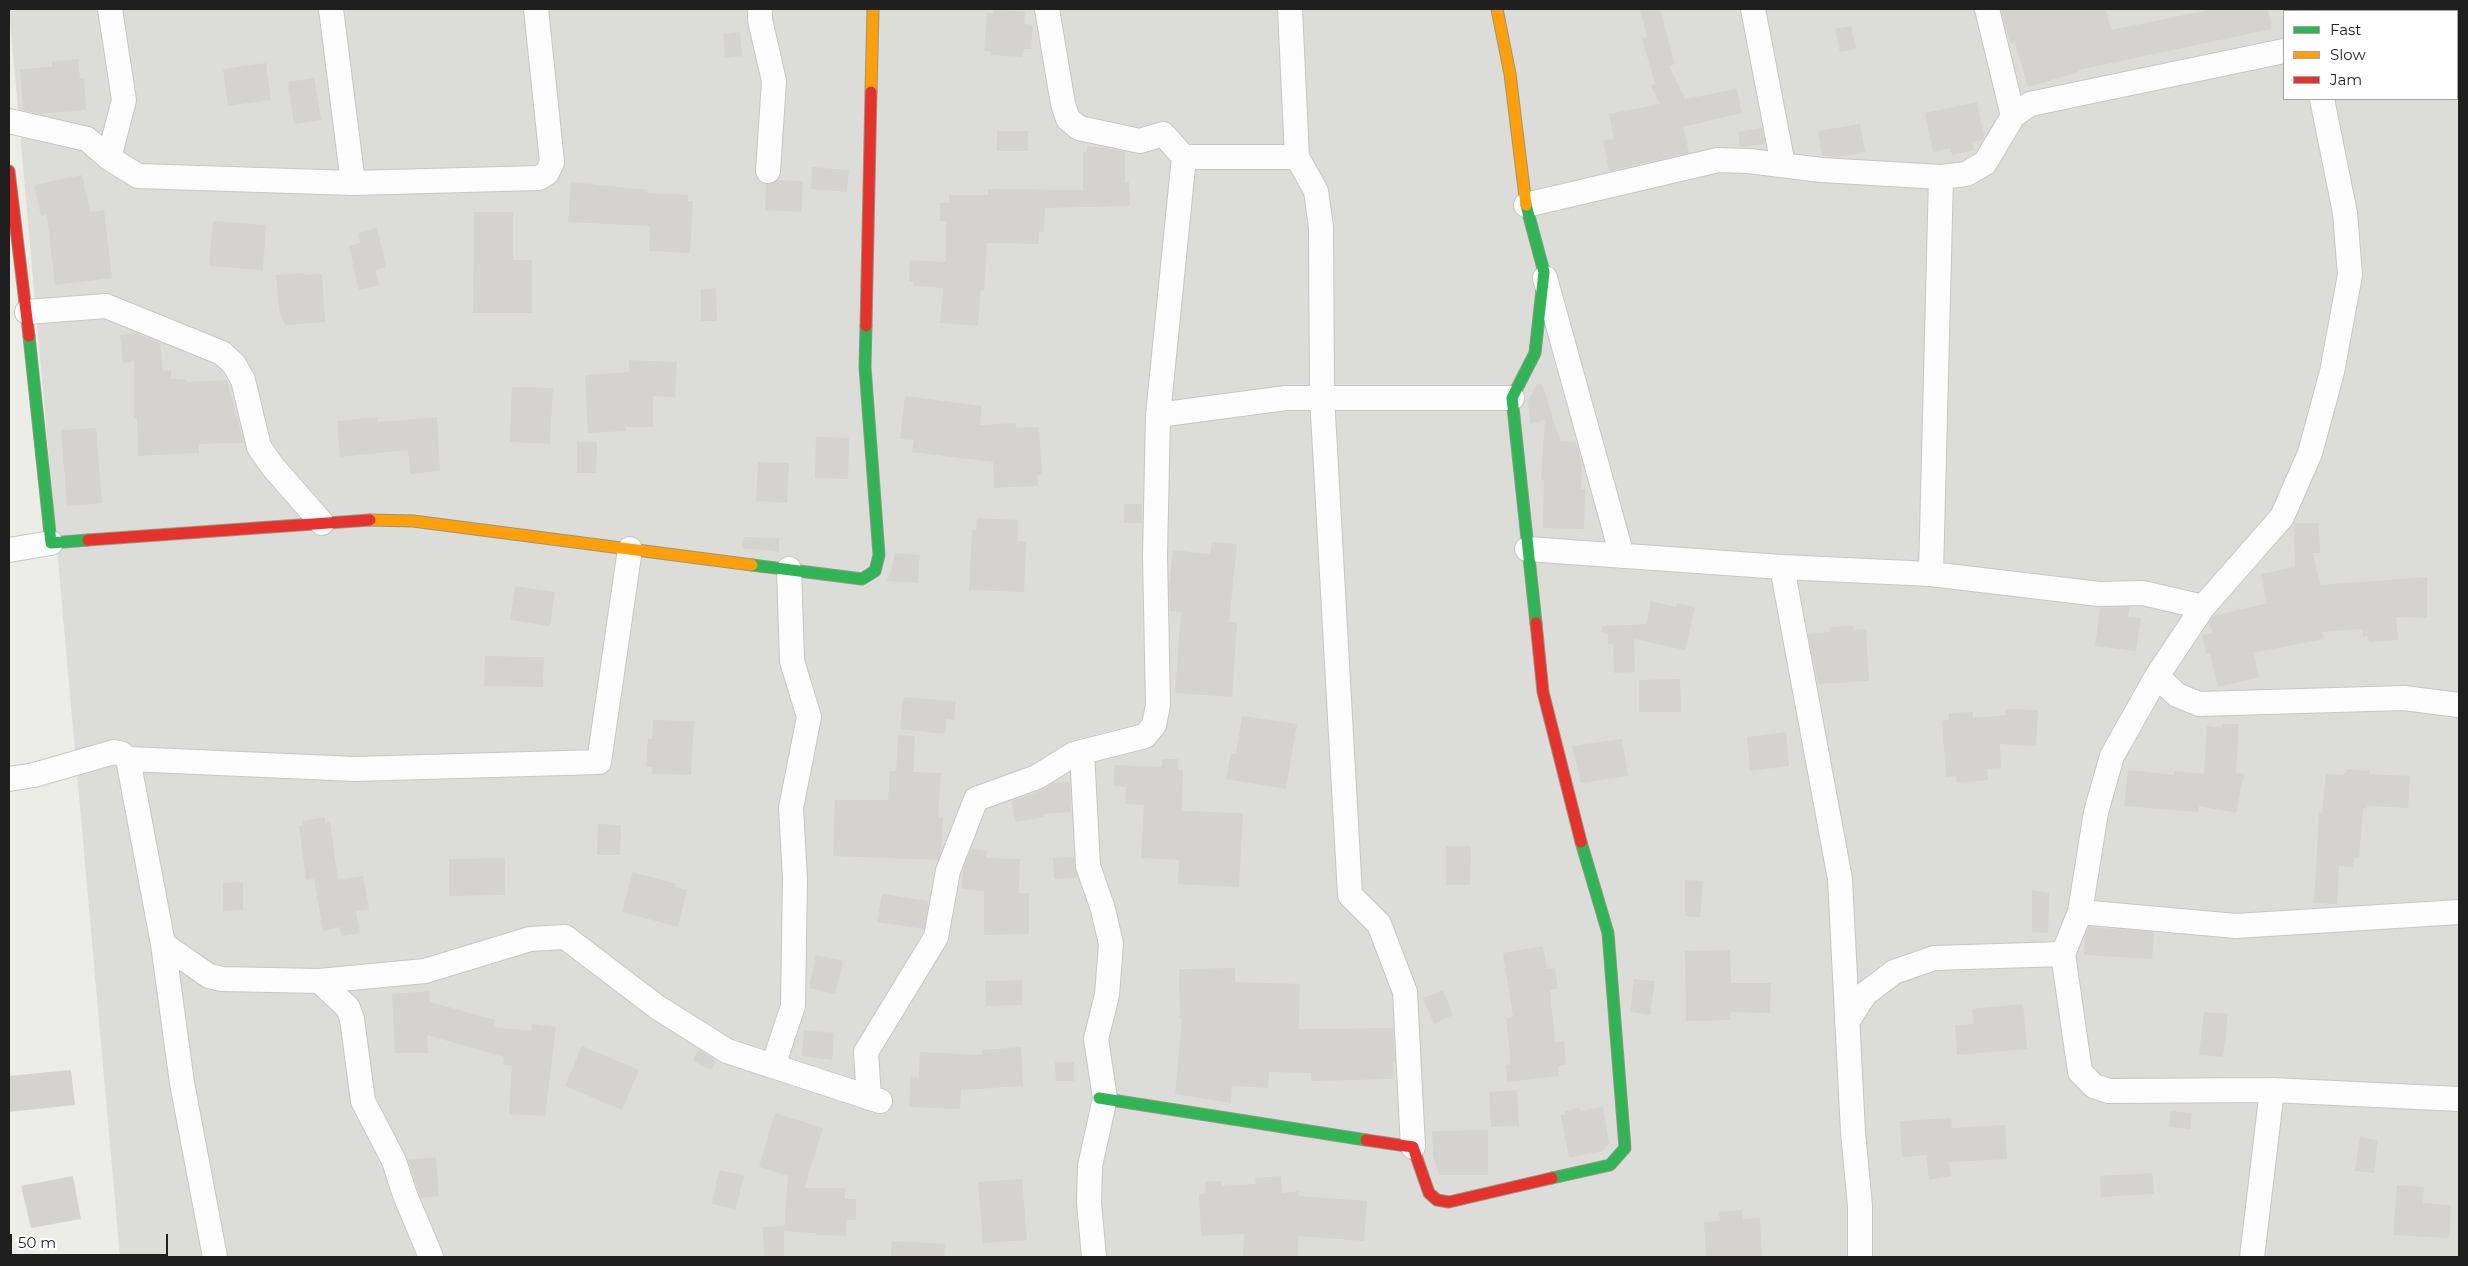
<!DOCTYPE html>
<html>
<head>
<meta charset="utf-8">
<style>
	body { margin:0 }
	#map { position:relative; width:2468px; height:1266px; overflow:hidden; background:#edede8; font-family:Montserrat,sans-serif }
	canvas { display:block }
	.frame { position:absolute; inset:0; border:10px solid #1f1f1f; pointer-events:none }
	.legend { position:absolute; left:2283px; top:10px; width:175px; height:90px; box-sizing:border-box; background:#fff; border:1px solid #a5a5a5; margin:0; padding:6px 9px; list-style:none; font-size:15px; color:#1f1f1f }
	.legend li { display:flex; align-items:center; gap:10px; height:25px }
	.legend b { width:25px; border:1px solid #a5a5a5 }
	.scale { position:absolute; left:10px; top:1234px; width:158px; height:22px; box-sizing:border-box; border:2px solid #1f1f1f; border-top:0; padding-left:6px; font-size:15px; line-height:18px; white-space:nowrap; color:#1f1f1f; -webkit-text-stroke:4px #fff; paint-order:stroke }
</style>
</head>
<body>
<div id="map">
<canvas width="2468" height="1266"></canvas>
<div class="frame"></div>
<ul class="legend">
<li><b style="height:6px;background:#30b455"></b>Fast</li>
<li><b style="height:6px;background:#ff9f0a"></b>Slow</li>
<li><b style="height:6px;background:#e5322d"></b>Jam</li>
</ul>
<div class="scale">50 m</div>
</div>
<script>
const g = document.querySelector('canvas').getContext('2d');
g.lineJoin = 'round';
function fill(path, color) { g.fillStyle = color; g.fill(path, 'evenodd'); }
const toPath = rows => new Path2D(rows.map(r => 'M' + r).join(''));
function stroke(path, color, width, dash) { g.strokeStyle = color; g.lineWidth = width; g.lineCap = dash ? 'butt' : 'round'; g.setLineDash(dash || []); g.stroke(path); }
const residential = toPath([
	[9,9,2459,9,2459,1257,120,1257],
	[2284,11,2457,11,2457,99,2284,99]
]);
const building = toPath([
	[993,9,1025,12,1024,24,1033,25,1031,49,1023,49,1022,57,991,55,991,52,984,51,987,13,993,13],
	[1640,9,1660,9,1675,64,1669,66,1685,99,1737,89,1742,113,1683,127,1689,153,1609,171,1603,141,1614,139,1609,114,1660,104,1651,86,1655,84,1642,38,1647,37],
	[2001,9,2106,9,2111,30,2214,9,2268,9,2272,29,2078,70,2079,72,2028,87,2015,42,2010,44],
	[1851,26,1856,49,1840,52,1835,29],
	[740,32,742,56,725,58,723,34],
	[78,59,80,79,84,78,86,110,39,114,23,110,20,69,52,67,52,61],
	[266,63,271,100,228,106,223,69],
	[314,78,321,120,294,124,288,82],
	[1977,102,1984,137,1983,140,1972,142,1974,150,1952,155,1950,148,1933,152,1925,113],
	[1860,124,1865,152,1838,157,1822,156,1818,131],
	[1762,128,1765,144,1740,147,1738,132],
	[997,131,1028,131,1028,151,997,151],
	[1087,147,1101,147,1125,152,1125,182,1129,182,1130,206,1045,208,1044,232,1039,232,1039,244,987,243,984,290,981,290,978,326,940,323,943,288,914,286,914,282,909,281,910,260,946,262,946,221,940,221,940,203,949,203,949,195,988,195,988,189,1083,190,1083,152,1087,152],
	[812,167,849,170,847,192,811,189],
	[82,175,90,212,104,210,112,278,55,285,47,215,41,216,34,185],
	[778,180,803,181,801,212,765,210,766,184],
	[571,182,648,190,647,193,688,195,688,201,693,201,690,253,649,251,650,226,568,222],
	[474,212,513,212,513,260,532,260,532,313,473,313],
	[213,221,266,225,263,270,209,266],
	[377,228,386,267,375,270,379,285,359,290,349,246,360,243,358,233],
	[304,273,304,275,322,274,325,322,285,325,279,310,276,275],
	[716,288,717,321,701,321,701,289],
	[136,333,160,343,163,371,171,370,171,379,187,379,187,382,227,380,244,443,199,444,199,453,138,456,137,418,134,418,134,361,123,363,120,335],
	[629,360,677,362,675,397,653,396,653,427,626,427,626,431,588,433,585,375,629,372],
	[1542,383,1560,441,1576,442,1582,464,1581,489,1585,489,1584,529,1543,528,1544,481,1541,480,1545,420,1530,424,1528,401,1536,385],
	[512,387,553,388,550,444,510,442],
	[905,396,982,406,980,425,1015,423,1017,428,1039,427,1042,475,1037,475,1038,486,994,488,993,462,912,452,914,440,900,439],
	[378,417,378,422,437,417,440,471,410,474,408,450,340,457,337,421],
	[96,428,102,503,67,506,61,430],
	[816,437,849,438,848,479,815,478],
	[577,442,597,442,596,473,577,473],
	[758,462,789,463,787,503,756,501],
	[1124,504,1142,504,1142,523,1124,523],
	[977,518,1018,520,1018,541,1026,542,1024,592,969,590,972,530,976,530],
	[2294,523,2319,523,2320,553,2313,553,2320,585,2427,577,2427,618,2396,617,2398,640,2369,642,2368,636,2363,637,2363,629,2322,632,2324,639,2253,653,2259,677,2218,687,2210,653,2206,654,2202,635,2212,633,2209,622,2214,616,2267,603,2261,574,2295,567],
	[743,537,779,538,779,552,742,548],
	[1212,542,1237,544,1229,622,1237,623,1232,697,1175,693,1181,612,1170,611,1169,586,1173,550,1210,554],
	[895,553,920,555,918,583,886,581,890,575],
	[515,586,555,592,550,626,510,620],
	[1651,601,1676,607,1677,603,1695,607,1685,650,1634,639,1635,672,1614,673,1613,644,1608,644,1608,633,1601,632,1602,626,1646,624],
	[2130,607,2128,617,2141,618,2136,651,2095,646,2100,608],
	[1853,626,1854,630,1866,629,1869,681,1818,684,1808,634,1829,632,1830,627],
	[485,656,544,657,543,687,484,686],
	[1680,679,1681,712,1639,712,1639,680],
	[903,697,956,701,954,720,946,719,945,734,900,729],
	[2006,709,2038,710,2036,746,2000,744,2001,768,1987,769,1988,780,1957,783,1956,776,1946,777,1942,721,1949,720,1949,713,1973,712,1973,718,2006,715],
	[1242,716,1297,724,1286,789,1226,779,1231,753,1236,754],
	[653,720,694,721,691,775,652,774,652,767,646,767,648,739,652,739],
	[2222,724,2239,724,2236,773,2244,774,2236,813,2199,806,2199,812,2124,806,2128,770,2174,775,2174,771,2204,774,2207,726,2222,728],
	[1786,732,1789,766,1750,771,1747,737],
	[898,735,915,736,913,772,941,773,938,817,943,818,941,852,938,860,833,856,835,800,888,800,890,771,896,771],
	[1622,739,1628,776,1581,783,1572,746],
	[1162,759,1178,759,1178,770,1183,770,1182,811,1243,813,1239,887,1178,884,1179,860,1141,858,1144,805,1125,804,1126,787,1113,786,1115,765,1162,767],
	[2348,769,2370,771,2369,774,2410,776,2408,808,2367,806,2367,809,2363,808,2359,858,2354,858,2353,867,2339,866,2337,904,2314,903,2319,813,2322,813,2326,774,2344,775],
	[1070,782,1071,812,1044,814,1044,817,1015,822,1012,801,1045,789,1053,783],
	[325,817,325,823,330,822,338,880,363,876,369,909,356,911,360,933,342,936,340,927,323,931,314,879,306,880,299,826,303,825,302,821],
	[598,824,621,825,620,855,597,855],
	[1446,846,1471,846,1470,885,1446,885],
	[971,849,987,851,986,858,1020,859,1019,893,1029,893,1029,934,984,935,984,891,961,889,963,871],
	[1074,857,1077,878,1054,879,1053,858],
	[505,858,505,895,449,896,449,859],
	[633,872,676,884,675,887,687,890,678,927,622,912],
	[1685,880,1703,881,1700,917,1685,916],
	[243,882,243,910,223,911,223,883],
	[2032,890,2049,893,2048,933,2032,932],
	[882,894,929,901,924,929,877,922],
	[2089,927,2154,932,2152,959,2084,955,2085,936],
	[1543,946,1547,969,1555,968,1558,989,1550,990,1555,1042,1564,1041,1566,1065,1558,1066,1559,1076,1507,1082,1506,1065,1511,1064,1506,1018,1513,1017,1503,953],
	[1730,950,1731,983,1771,983,1770,1013,1731,1012,1731,1020,1686,1021,1685,951],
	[816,955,843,961,835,994,809,988],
	[1235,968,1235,982,1300,984,1299,1029,1393,1028,1395,1061,1393,1061,1393,1079,1311,1081,1311,1073,1269,1072,1268,1088,1232,1086,1231,1103,1175,1094,1182,1018,1180,1018,1179,969],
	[1634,979,1655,981,1650,1015,1630,1012],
	[1022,980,1022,1005,986,1006,985,981],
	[1443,990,1453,1015,1434,1024,1423,998],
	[429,991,430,1002,495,1020,493,1027,531,1031,532,1024,556,1027,545,1116,509,1114,512,1066,503,1065,504,1057,427,1035,428,1053,395,1053,392,994],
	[2023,1004,2027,1049,1957,1055,1955,1025,1974,1024,1972,1009],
	[2204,1012,2228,1014,2223,1057,2199,1055],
	[804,1030,834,1033,832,1060,802,1056],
	[582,1046,639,1070,622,1110,565,1086],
	[1021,1047,1023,1086,961,1090,960,1109,909,1107,911,1077,919,1078,920,1052,982,1055,982,1050],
	[698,1049,716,1060,711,1070,693,1061],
	[1055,1062,1074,1062,1074,1081,1056,1081],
	[71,1070,75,1105,9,1112,9,1076],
	[1517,1090,1519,1126,1491,1127,1489,1092],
	[1603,1107,1609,1143,1602,1151,1569,1158,1561,1115,1565,1115,1565,1111,1580,1108,1580,1111],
	[2171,1111,2192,1113,2190,1129,2169,1127],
	[775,1113,823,1128,804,1188,845,1188,845,1199,856,1199,856,1220,846,1220,846,1236,816,1235,816,1233,784,1231,788,1176,759,1167],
	[1951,1118,1952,1128,2005,1125,2007,1159,1949,1162,1951,1176,1929,1180,1926,1155,1902,1157,1900,1121],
	[1488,1130,1488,1175,1439,1175,1433,1156,1432,1131],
	[2360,1137,2378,1140,2374,1173,2355,1171],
	[436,1157,439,1196,421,1198,408,1160],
	[719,1170,744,1175,736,1209,712,1204],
	[2152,1173,2154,1194,2101,1197,2100,1176],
	[73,1176,81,1219,31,1228,21,1186],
	[1281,1176,1282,1193,1299,1191,1299,1196,1367,1201,1364,1241,1299,1236,1297,1257,1243,1257,1244,1234,1201,1236,1199,1194,1206,1193,1205,1182,1221,1181,1222,1186,1256,1184,1255,1178],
	[1022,1179,1027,1240,983,1243,978,1182],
	[2397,1185,2424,1187,2423,1203,2451,1205,2449,1238,2393,1235],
	[1742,1210,1743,1219,1760,1218,1762,1257,1706,1257,1704,1222,1720,1221,1719,1212],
	[784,1226,784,1257,764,1257,763,1227],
	[892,1241,945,1244,944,1257,891,1257]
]);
const street = toPath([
	[331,9,353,183],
	[760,9,760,20,774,81,768,171],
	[1047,9,1063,104,1068,119,1079,128,1140,141,1163,134,1184,157,1297,157],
	[1290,9,1297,157,1316,191,1321,227,1322,396,1350,895,1379,924,1405,992,1413,1147],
	[1753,9,1783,165],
	[1987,9,2013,116],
	[2299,9,2300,11],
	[2322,99,2345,213,2350,275,2332,372,2310,453,2282,517,2203,607,2157,676,2112,756,2096,812,2080,912,2063,954,2080,1072,2094,1086,2109,1091,2272,1090,2459,1099],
	[9,121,87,139,109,158,138,176,353,183,539,178,547,173,552,162,536,9],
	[109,158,124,100,110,9],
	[1526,205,1718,160,1749,161,1821,170,1941,177,1966,174,1985,163,2013,116,2030,104,2284,51],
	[1545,278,1622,556],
	[27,312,106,306,222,353,234,364,243,380,259,447,273,467,322,523],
	[1158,415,1286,398,1512,398],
	[1527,549,1782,567,1931,574,2099,594,2143,593,2203,607],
	[9,550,51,543],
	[1782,567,1840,879,1853,1132,1860,1206,1860,1257],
	[1931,574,1941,177],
	[2157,676,2177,695,2199,704,2404,698,2459,705],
	[1082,752,1088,866,1103,909,1111,944,1107,995,1096,1039,1105,1098,1090,1166,1089,1203,1094,1257],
	[128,759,355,769,599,762,630,549],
	[9,779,34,775,114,752,122,754,128,759,163,944,209,976,222,979,319,981,342,1002,348,1008,352,1019,363,1101,394,1161,405,1195,431,1257],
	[2080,912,2236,926,2459,912],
	[163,944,182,1083,215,1257],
	[319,981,425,971,530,939,565,937,657,1007,727,1051,880,1101],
	[1847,1022,1865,994,1894,972,1934,958,2063,954],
	[773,1066,793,1006,795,878,791,808,809,717,792,661,789,569],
	[869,1098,866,1052,936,937,948,871,976,799,1037,777,1074,754,1145,736,1154,725,1158,705,1155,556,1158,415,1184,157],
	[2252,1257,2272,1090]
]);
const fast = toPath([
	[1526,205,1544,272,1535,353,1512,398,1536,623],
	[29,336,51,543,88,540],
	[752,565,862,579,875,571,879,555,865,367,866,326],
	[1099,1098,1366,1140],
	[1552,1178,1610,1165,1625,1148,1608,933,1581,842]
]);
const slow = toPath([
	[1497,9,1510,74,1526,205],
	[871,92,873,9],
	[370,520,413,521,752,565]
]);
const jam = toPath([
	[9,171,29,336],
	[866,326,871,92],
	[88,540,370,520],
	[1536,623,1543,692,1581,842],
	[1366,1140,1413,1147,1429,1193,1437,1200,1449,1202,1552,1178]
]);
fill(residential, '#dcdcd9');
fill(building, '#d4d3cf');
stroke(street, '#c6c6c4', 26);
stroke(fast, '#92987f', 13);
stroke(slow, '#92987f', 13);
stroke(jam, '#92987f', 13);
stroke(street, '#fcfcfc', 24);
stroke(fast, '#30b455', 11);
stroke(slow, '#ff9f0a', 11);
stroke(jam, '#e5322d', 11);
</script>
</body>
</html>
